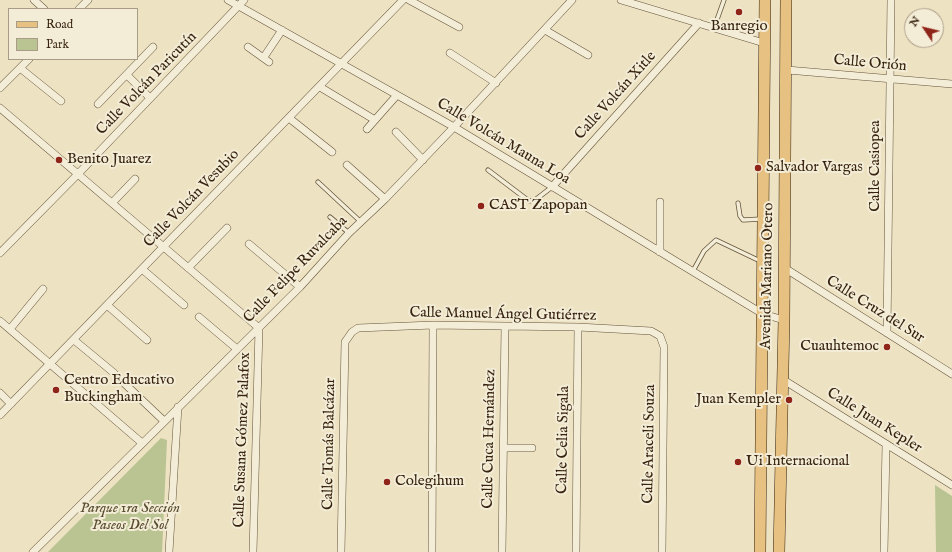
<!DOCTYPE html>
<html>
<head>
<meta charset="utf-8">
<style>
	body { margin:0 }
	#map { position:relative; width:952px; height:552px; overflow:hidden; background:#ede2c2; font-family:"IM FELL English",serif }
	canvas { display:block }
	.legend { position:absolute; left:8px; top:8px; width:130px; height:52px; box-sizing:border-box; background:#f3ecd7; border:1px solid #a89c87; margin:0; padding:5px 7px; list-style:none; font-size:12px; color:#38240e }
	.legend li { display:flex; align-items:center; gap:8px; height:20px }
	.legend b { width:20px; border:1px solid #a89c87 }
	.north { position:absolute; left:904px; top:8px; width:40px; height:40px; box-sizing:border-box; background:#f3ecd7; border:1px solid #a89c87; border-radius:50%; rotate:305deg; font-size:11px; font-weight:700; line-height:16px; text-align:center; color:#38240e }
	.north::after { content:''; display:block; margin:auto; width:14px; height:18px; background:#8f2418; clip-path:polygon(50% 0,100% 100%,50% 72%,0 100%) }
</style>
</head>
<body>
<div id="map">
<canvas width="952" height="552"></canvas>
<ul class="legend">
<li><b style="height:5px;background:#e6c181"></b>Road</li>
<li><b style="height:11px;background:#bac392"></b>Park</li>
</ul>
<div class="north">N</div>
</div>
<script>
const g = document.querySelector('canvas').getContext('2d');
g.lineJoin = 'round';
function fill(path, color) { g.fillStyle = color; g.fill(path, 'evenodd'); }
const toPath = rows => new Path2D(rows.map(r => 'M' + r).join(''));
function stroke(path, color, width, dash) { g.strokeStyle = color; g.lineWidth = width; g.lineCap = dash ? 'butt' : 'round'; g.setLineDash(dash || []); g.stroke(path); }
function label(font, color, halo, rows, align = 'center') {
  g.font = font + ' "IM FELL English",serif'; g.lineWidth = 4; g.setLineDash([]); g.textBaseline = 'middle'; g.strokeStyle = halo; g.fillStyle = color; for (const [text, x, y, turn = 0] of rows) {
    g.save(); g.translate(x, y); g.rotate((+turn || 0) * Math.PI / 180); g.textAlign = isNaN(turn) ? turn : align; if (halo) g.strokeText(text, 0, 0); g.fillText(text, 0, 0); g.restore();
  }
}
const green = toPath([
	[161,438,167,440,162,552,48,552],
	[935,485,952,496,952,552,936,552]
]);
const service = toPath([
	[714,28,724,0],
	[488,170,529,201,535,200,552,187],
	[318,182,361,222],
	[738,203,740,216,743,220,761,219],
	[330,217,349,233],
	[693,271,704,251,716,240,760,261]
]);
const minor = toPath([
	[34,0,44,9],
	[228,0,454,127,763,314,784,320],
	[409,0,459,27],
	[621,0,764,43],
	[79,9,88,0],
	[545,30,588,55],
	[248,47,269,62],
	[450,53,496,83],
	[264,57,282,30],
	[20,68,61,101],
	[787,70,952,84],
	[127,75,150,98],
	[320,87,375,120],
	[0,88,29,59],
	[98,104,153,47],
	[0,108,259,328,253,552],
	[289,118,332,152],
	[367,129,397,95],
	[396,132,423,160],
	[347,165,385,199],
	[552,187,699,23],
	[112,203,135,179],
	[249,244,300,287],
	[660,252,660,202],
	[0,253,78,174,244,0],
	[783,267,952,374],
	[188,268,227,228],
	[142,269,184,305],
	[107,305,147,340],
	[199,317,237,349],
	[0,321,142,443],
	[10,329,43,289],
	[887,333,891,0],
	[74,340,114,373],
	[782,379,952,485],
	[125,384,164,421],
	[0,393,11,404],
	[0,415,403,0],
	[503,448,532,448],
	[33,552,300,287,349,233,385,199,454,127,572,0],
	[169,552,178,407],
	[341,552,345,342,352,332,358,328,433,325,578,327,651,331,660,336,664,347,662,552],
	[432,552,433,325],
	[502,552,505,326],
	[576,552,578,327],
	[884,552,886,444]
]);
const primary = toPath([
	[760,552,765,0],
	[779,552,784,320,786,0]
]);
const markers = [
	[739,12,4,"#8f2418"],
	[59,160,4,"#8f2418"],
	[758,168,4,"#8f2418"],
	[481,206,4,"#8f2418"],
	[887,347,4,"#8f2418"],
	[56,390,4,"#8f2418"],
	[789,400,4,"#8f2418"],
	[738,462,4,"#8f2418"],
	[387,482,4,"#8f2418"]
];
const poiNames = [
	["Banregio",739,27,"center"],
	["Benito Juarez",67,160],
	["Salvador Vargas",766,168],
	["CAST Zapopan",489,206],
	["Cuauhtemoc",879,347,"right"],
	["Centro Educativo",64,381],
	["Buckingham",64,398],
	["Juan Kempler",781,400,"right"],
	["Ui Internacional",746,462],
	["Colegihum",395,482]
];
const streetNames = [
	["Calle Orión",870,64,5],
	["Calle Volcán Paricutín",147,84,-46],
	["Calle Volcán Xitle",616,96,-48],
	["Calle Volcán Mauna Loa",503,142,31],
	["Calle Casiopea",876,166,-90],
	["Calle Volcán Vesubio",192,199,-46],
	["Calle Felipe Ruvalcaba",296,270,-46],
	["Avenida Mariano Otero",768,276,-89],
	["Calle Cruz del Sur",875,310,32],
	["Calle Manuel Ángel Gutiérrez",503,315,1],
	["Calle Juan Kepler",874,421,32],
	["Calle Cuca Hernández",490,439,-89],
	["Calle Susana Gómez Palafox",243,440,-88],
	["Calle Celia Sigala",564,440,-89],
	["Calle Tomás Balcázar",330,444,-89],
	["Calle Araceli Souza",650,444,-89]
];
const parkNames = [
	["Parque 1ra Sección",130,509],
	["Paseos Del Sol",130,526]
];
fill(green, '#bac392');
stroke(service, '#65543b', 5);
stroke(minor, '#65543b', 8);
stroke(primary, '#38240e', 12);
stroke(service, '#f3ecd7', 3.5);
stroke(minor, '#f3ecd7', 7);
stroke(primary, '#e6c181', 11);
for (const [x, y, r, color] of markers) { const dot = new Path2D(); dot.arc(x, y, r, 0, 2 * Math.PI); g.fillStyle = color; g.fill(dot); stroke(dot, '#f3ecd7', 1.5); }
label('15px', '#38240e', '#f3ecd7', poiNames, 'left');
label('15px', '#38240e', '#f3ecd7', streetNames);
label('italic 15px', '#584c2f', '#f3ecd7', parkNames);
</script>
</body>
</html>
